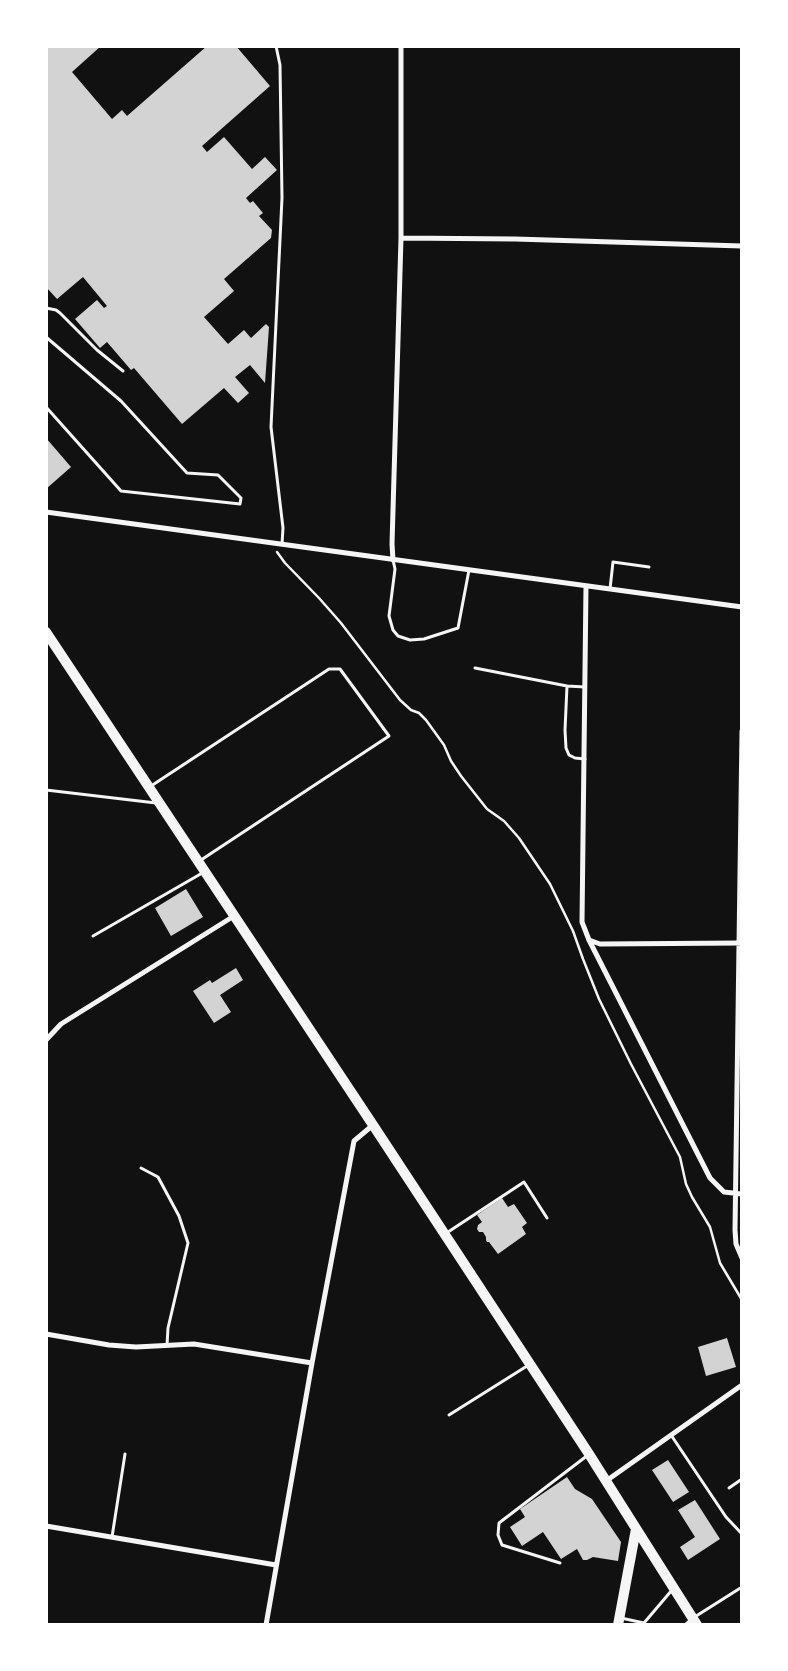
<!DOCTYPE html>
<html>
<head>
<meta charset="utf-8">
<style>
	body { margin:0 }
	#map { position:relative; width:788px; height:1671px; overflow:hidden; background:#111; font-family:Manrope,sans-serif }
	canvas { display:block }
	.frame { position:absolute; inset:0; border:48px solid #fff; pointer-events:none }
</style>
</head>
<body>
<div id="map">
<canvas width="788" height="1671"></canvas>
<div class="frame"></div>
</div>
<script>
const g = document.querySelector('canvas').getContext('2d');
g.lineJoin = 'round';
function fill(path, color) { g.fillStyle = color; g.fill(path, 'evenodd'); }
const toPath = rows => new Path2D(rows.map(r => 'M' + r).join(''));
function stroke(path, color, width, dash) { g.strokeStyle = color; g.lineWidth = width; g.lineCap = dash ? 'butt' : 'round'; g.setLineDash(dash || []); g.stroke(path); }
const building = toPath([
	[46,46,101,46,72,72,112,119,122,110,127,116,207,46,236,46,270,86,202,146,207,152,224,137,252,169,265,157,277,170,246,198,250,203,253,201,263,213,259,216,272,230,271,238,224,279,234,291,204,317,228,344,244,330,251,338,266,324,269,327,265,383,250,365,235,377,249,393,238,403,224,388,182,424,134,368,131,370,107,342,100,348,75,319,97,300,104,308,107,306,83,277,57,299,46,287],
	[46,438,71,467,46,489],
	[186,889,203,917,171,936,155,908],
	[236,968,243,980,220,995,231,1012,214,1023,193,991,210,980,212,983],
	[502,1198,508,1207,514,1204,527,1223,522,1227,526,1234,498,1254,489,1242,487,1242,486,1240,486,1237,483,1232,479,1232,477,1229,478,1225,482,1222,477,1215],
	[727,1338,736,1367,706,1376,698,1347],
	[668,1460,689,1492,673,1502,652,1470],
	[567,1477,575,1489,592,1499,621,1542,618,1561,593,1557,587,1560,583,1560,577,1549,561,1559,543,1532,522,1546,510,1527,525,1517,520,1509],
	[695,1500,720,1539,688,1560,680,1547,695,1537,678,1510]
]);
const path = toPath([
	[277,552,285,563,319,598,341,623,400,700,411,710,419,713,426,720,444,745,451,761,461,776,487,809,504,821,519,838,550,884,573,931,583,959,599,999,631,1064,680,1157,686,1184,692,1197,710,1227,720,1263,742,1300]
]);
const service = toPath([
	[276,46,280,65,282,198,271,427,283,528,282,544],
	[46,308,56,310,60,313,97,350,123,371],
	[46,337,121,401,187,473,218,475,241,498,240,504,121,491,46,407],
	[393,560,395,569,389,616,393,630,398,636,410,640,424,639,458,628,469,570],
	[610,589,613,562,649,567],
	[475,668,567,686],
	[585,687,567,686,565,730,566,748,569,755,575,758,585,759],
	[151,786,329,669,340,669,389,736,201,860],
	[46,790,156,803],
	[93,936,204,872],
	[141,1168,158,1177,179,1216,188,1243,168,1328,167,1345],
	[445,1234,524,1182,547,1218],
	[449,1415,527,1366],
	[671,1435,726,1517,742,1534],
	[729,1488,742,1479],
	[112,1537,125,1454],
	[560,1563,502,1545,498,1535,499,1523,588,1455],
	[621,1618,644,1623,672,1590],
	[685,1625,693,1618,742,1587]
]);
const minor = toPath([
	[401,238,515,239,742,246],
	[46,512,742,607],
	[393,560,392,544,401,238,401,46],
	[586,586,582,922,589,940,710,1178,724,1192,742,1194],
	[742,731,735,1230,736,1244,742,1258],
	[589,940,600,944,742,943],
	[46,1040,61,1024,234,916],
	[46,1334,109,1345,136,1347,194,1344,312,1363],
	[606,1481,742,1385],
	[46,1526,276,1565],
	[266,1625,312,1363,354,1141,373,1125]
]);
const primary = toPath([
	[46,632,373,1125,589,1454,697,1625],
	[618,1625,636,1529]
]);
fill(building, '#d3d3d3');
stroke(path, '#f5f5f5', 2.5);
stroke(service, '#f5f5f5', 3);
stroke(minor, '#f5f5f5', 5);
stroke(primary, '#f5f5f5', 10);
</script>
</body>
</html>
